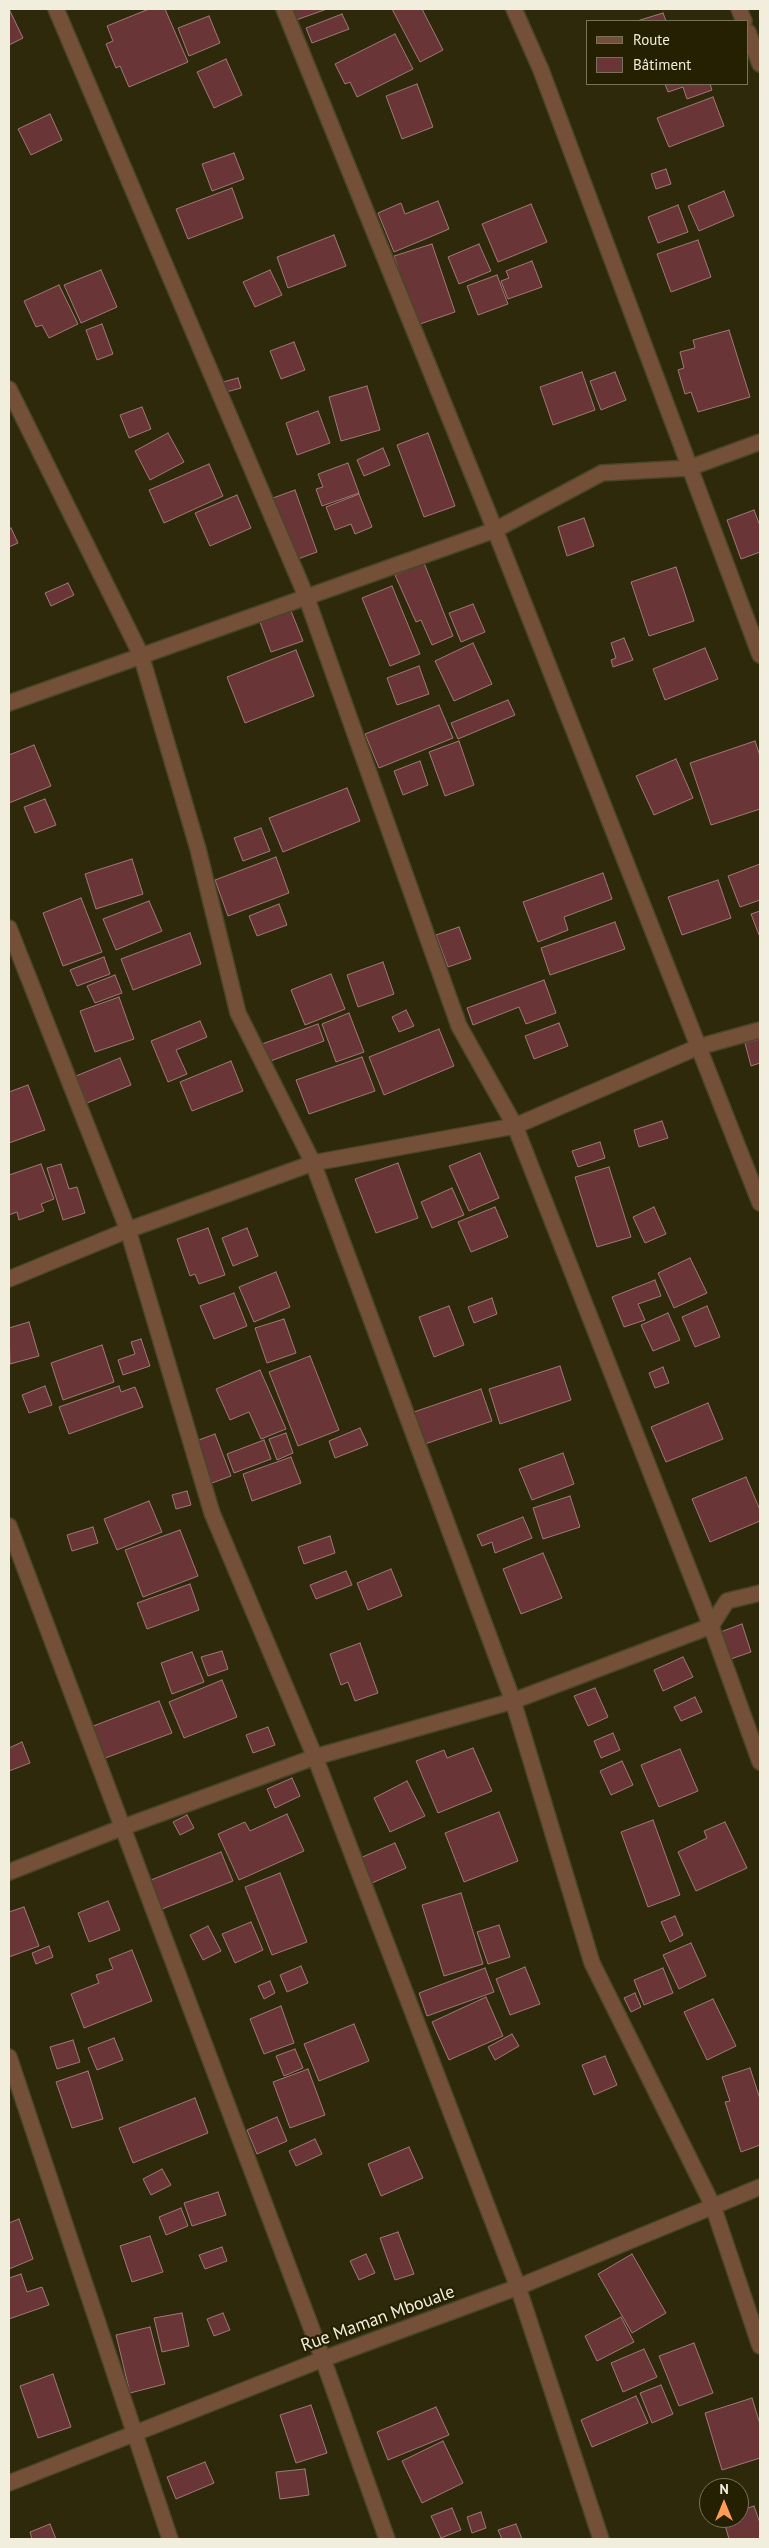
<!DOCTYPE html>
<html>
<head>
<meta charset="utf-8">
<style>
	body { margin:0 }
	#map { position:relative; width:769px; height:2548px; overflow:hidden; background:#2f290b; font-family:"PT Sans",sans-serif }
	canvas { display:block }
	.frame { position:absolute; inset:0; border:10px solid #f1eedd; pointer-events:none }
	.legend { position:absolute; left:586px; top:20px; width:162px; height:65px; box-sizing:border-box; background:#252002; border:1px solid #77725a; margin:0; padding:6px 9px; list-style:none; font-size:15px; color:#f1eedd }
	.legend li { display:flex; align-items:center; gap:10px; height:25px }
	.legend b { width:25px; border:1px solid #77725a }
	.north { position:absolute; left:699px; top:2478px; width:50px; height:50px; box-sizing:border-box; background:#252002; border:1px solid #77725a; border-radius:50%; rotate:0deg; font-size:14px; font-weight:700; line-height:20px; text-align:center; color:#f1eedd }
	.north::after { content:''; display:block; margin:auto; width:18px; height:22px; background:#fe9c57; clip-path:polygon(50% 0,100% 100%,50% 72%,0 100%) }
</style>
</head>
<body>
<div id="map">
<canvas width="769" height="2548"></canvas>
<div class="frame"></div>
<ul class="legend">
<li><b style="height:6px;background:#755039"></b>Route</li>
<li><b style="height:14px;background:#693536"></b>Bâtiment</li>
</ul>
<div class="north">N</div>
</div>
<script>
const g = document.querySelector('canvas').getContext('2d');
g.lineJoin = 'round';
function fill(path, color) { g.fillStyle = color; g.fill(path, 'evenodd'); }
const toPath = rows => new Path2D(rows.map(r => 'M' + r).join(''));
function stroke(path, color, width, dash) { g.strokeStyle = color; g.lineWidth = width; g.lineCap = dash ? 'butt' : 'round'; g.setLineDash(dash || []); g.stroke(path); }
function label(font, color, halo, rows, align = 'center') {
  g.font = font + ' "PT Sans",sans-serif'; g.lineWidth = 4.5; g.setLineDash([]); g.textBaseline = 'middle'; g.strokeStyle = halo; g.fillStyle = color; for (const [text, x, y, turn = 0] of rows) {
    g.save(); g.translate(x, y); g.rotate((+turn || 0) * Math.PI / 180); g.textAlign = isNaN(turn) ? turn : align; if (halo) g.strokeText(text, 0, 0); g.fillText(text, 0, 0); g.restore();
  }
}
const building = toPath([
	[9,9,23,38,9,45,9,9],
	[149,9,165,9,188,62,129,87,120,66,116,68,106,44,113,41,107,26,149,9],
	[292,9,327,9,296,20,292,9],
	[392,9,422,9,443,50,420,62,392,9],
	[663,13,666,21,637,21,663,13],
	[342,14,349,29,312,43,306,28,342,14],
	[209,16,220,43,189,56,178,28,209,16],
	[395,34,413,69,357,97,350,82,345,84,335,64,395,34],
	[226,59,242,95,214,108,197,72,226,59],
	[417,84,433,127,402,139,386,96,417,84],
	[665,84,710,84,712,90,687,99,683,87,668,92,665,84],
	[713,97,724,126,669,147,657,118,713,97],
	[50,114,62,140,31,155,18,129,50,114],
	[234,153,244,179,212,191,202,164,234,153],
	[666,169,671,184,656,189,651,174,666,169],
	[232,188,243,218,188,239,176,209,232,188],
	[724,191,734,216,699,231,688,206,724,191],
	[438,201,449,229,394,252,378,213,401,203,405,214,438,201],
	[531,204,547,242,498,262,482,224,531,204],
	[678,205,688,232,658,243,648,217,678,205],
	[334,235,346,266,288,288,277,257,334,235],
	[698,240,711,277,671,292,657,254,698,240],
	[432,244,455,312,417,325,394,256,432,244],
	[479,244,491,271,459,284,448,257,479,244],
	[532,261,542,287,508,299,501,281,509,278,506,271,532,261],
	[101,270,117,307,81,323,64,285,101,270],
	[270,270,282,295,255,307,243,282,270,270],
	[497,275,508,304,478,315,467,286,497,275],
	[59,285,78,324,49,338,42,325,36,327,24,301,59,285],
	[102,324,113,354,97,360,86,330,102,324],
	[729,330,750,397,698,412,691,392,685,394,678,370,684,368,680,352,695,348,693,340,729,330],
	[294,342,305,370,281,379,270,351,294,342],
	[582,372,595,410,553,425,540,387,582,372],
	[615,372,626,400,601,410,590,381,615,372],
	[238,378,241,388,226,392,223,382,238,378],
	[367,386,380,430,341,441,329,397,367,386],
	[142,407,151,429,129,438,120,415,142,407],
	[318,411,330,443,297,455,286,423,318,411],
	[168,433,184,462,150,480,135,451,168,433],
	[428,433,455,506,424,517,397,445,428,433],
	[383,448,390,465,364,476,357,460,383,448],
	[348,463,359,493,322,506,316,489,323,487,318,474,348,463],
	[209,464,223,496,164,523,149,490,209,464],
	[295,490,317,552,295,560,273,498,295,490],
	[359,494,372,527,355,534,351,524,335,530,326,507,359,494],
	[237,495,251,528,210,546,195,513,237,495],
	[754,510,760,526,760,552,741,559,727,520,754,510],
	[584,518,594,546,567,556,558,527,584,518],
	[11,528,18,543,9,547,9,529,11,528],
	[424,563,453,636,432,645,421,620,416,622,395,575,424,563],
	[676,567,694,621,649,636,631,582,676,567],
	[68,583,74,595,51,606,45,593,68,583],
	[392,586,420,654,390,666,362,598,392,586],
	[473,604,485,632,461,642,449,613,473,604],
	[291,611,303,641,271,652,260,622,291,611],
	[624,638,633,660,613,667,611,660,616,658,611,643,624,638],
	[473,643,492,684,454,701,435,661,473,643],
	[705,648,718,679,665,700,653,669,705,648],
	[296,650,314,696,245,723,227,677,296,650],
	[419,666,429,694,397,705,387,678,419,666],
	[508,700,515,715,458,739,451,723,508,700],
	[439,705,453,738,379,768,365,734,439,705],
	[459,741,474,785,445,796,429,752,459,741],
	[755,741,760,756,760,809,711,825,690,763,755,741],
	[34,745,51,786,9,803,9,755,34,745],
	[676,759,693,798,654,815,636,776,676,759],
	[420,761,428,785,403,795,394,771,420,761],
	[347,788,360,821,283,852,269,818,347,788],
	[45,799,56,825,35,833,24,807,45,799],
	[261,828,270,851,243,861,234,838,261,828],
	[276,857,289,893,228,916,215,880,276,857],
	[132,859,143,894,96,909,85,874,132,859],
	[760,864,760,900,740,907,728,876,760,864],
	[603,873,612,899,564,917,568,930,538,942,523,902,603,873],
	[718,880,731,918,682,935,668,897,718,880],
	[81,898,102,952,63,966,43,913,81,898],
	[149,901,162,931,116,950,103,919,149,901],
	[279,904,287,925,257,936,249,916,279,904],
	[760,911,760,935,759,935,751,914,760,911],
	[615,922,625,949,550,975,541,948,615,922],
	[459,927,471,959,448,967,436,935,459,927],
	[190,933,201,964,133,990,121,959,190,933],
	[104,957,110,974,77,986,70,970,104,957],
	[383,962,394,994,358,1007,347,975,383,962],
	[331,974,345,1009,305,1025,291,990,331,974],
	[115,975,122,993,95,1003,87,986,115,975],
	[544,980,556,1013,526,1024,519,1007,473,1025,467,1008,544,980],
	[119,997,134,1039,95,1052,80,1011,119,997],
	[406,1010,414,1026,399,1032,392,1017,406,1010],
	[349,1013,364,1052,336,1062,322,1024,349,1013],
	[200,1021,207,1037,176,1050,187,1074,168,1082,151,1041,200,1021],
	[559,1023,568,1046,534,1059,525,1036,559,1023],
	[318,1024,324,1041,268,1062,262,1044,318,1024],
	[439,1029,454,1066,384,1095,369,1057,439,1029],
	[760,1039,760,1063,751,1066,745,1043,760,1039],
	[362,1057,375,1091,309,1114,296,1080,362,1057],
	[120,1058,131,1085,87,1103,76,1076,120,1058],
	[231,1061,243,1091,192,1111,180,1082,231,1061],
	[28,1085,45,1130,9,1143,9,1092,28,1085],
	[662,1121,668,1138,639,1147,634,1130,662,1121],
	[600,1142,605,1158,578,1167,572,1151,600,1142],
	[480,1153,499,1198,469,1211,449,1166,480,1153],
	[398,1163,418,1218,376,1233,355,1179,398,1163],
	[41,1164,54,1199,41,1204,44,1211,19,1220,17,1212,9,1215,9,1175,41,1164],
	[61,1164,69,1189,77,1187,85,1213,63,1220,47,1168,61,1164],
	[609,1167,631,1237,597,1247,575,1177,609,1167],
	[452,1188,464,1215,432,1228,421,1202,452,1188],
	[495,1207,508,1237,471,1252,458,1222,495,1207],
	[654,1207,666,1234,645,1243,633,1217,654,1207],
	[208,1228,225,1275,199,1284,195,1274,190,1276,177,1239,208,1228],
	[247,1228,258,1256,233,1266,222,1238,247,1228],
	[690,1258,707,1293,674,1308,658,1273,690,1258],
	[276,1272,290,1307,254,1322,239,1287,276,1272],
	[655,1280,661,1296,638,1304,645,1320,624,1327,612,1297,655,1280],
	[234,1293,247,1326,214,1339,200,1306,234,1293],
	[492,1298,497,1314,474,1323,468,1307,492,1298],
	[449,1306,464,1345,434,1357,419,1317,449,1306],
	[707,1306,720,1337,695,1347,682,1317,707,1306],
	[668,1313,680,1340,653,1351,641,1325,668,1313],
	[284,1319,296,1353,267,1363,255,1328,284,1319],
	[29,1322,39,1356,10,1364,9,1328,29,1322],
	[141,1339,150,1366,123,1375,118,1360,135,1354,131,1342,141,1339],
	[102,1345,114,1382,63,1400,51,1363,102,1345],
	[310,1356,339,1430,298,1446,269,1372,310,1356],
	[560,1366,571,1400,500,1424,489,1389,560,1366],
	[663,1367,669,1383,655,1388,649,1373,663,1367],
	[260,1370,286,1429,261,1439,249,1412,230,1420,216,1389,260,1370],
	[45,1386,52,1405,29,1413,22,1395,45,1386],
	[119,1386,121,1392,135,1387,143,1407,69,1434,59,1407,119,1386],
	[481,1389,492,1421,422,1445,411,1413,481,1389],
	[708,1403,723,1439,666,1462,651,1427,708,1403],
	[360,1428,368,1445,335,1458,329,1441,360,1428],
	[286,1433,293,1453,277,1460,269,1439,286,1433],
	[215,1434,231,1476,212,1483,196,1441,215,1434],
	[264,1440,271,1459,234,1473,227,1454,264,1440],
	[563,1453,574,1484,532,1500,519,1469,563,1453],
	[291,1457,301,1483,252,1501,243,1474,291,1457],
	[746,1477,760,1510,760,1521,710,1542,692,1499,746,1477],
	[187,1491,191,1505,176,1509,172,1495,187,1491],
	[570,1496,580,1527,543,1539,533,1508,570,1496],
	[149,1501,162,1532,117,1550,104,1519,149,1501],
	[523,1517,532,1538,495,1553,492,1542,482,1546,477,1535,523,1517],
	[93,1527,98,1543,72,1551,67,1535,93,1527],
	[180,1530,198,1576,143,1597,125,1550,180,1530],
	[330,1536,335,1553,304,1564,298,1547,330,1536],
	[543,1553,562,1598,521,1614,503,1569,543,1553],
	[391,1569,402,1596,368,1610,357,1583,391,1569],
	[346,1571,352,1585,316,1599,310,1585,346,1571],
	[190,1584,199,1610,147,1629,137,1603,190,1584],
	[742,1624,751,1652,728,1660,718,1633,742,1624],
	[360,1643,378,1693,355,1701,348,1682,341,1685,330,1654,360,1643],
	[222,1651,228,1669,208,1676,201,1657,222,1651],
	[192,1652,204,1682,172,1694,161,1663,192,1652],
	[683,1657,693,1677,663,1691,654,1670,683,1657],
	[222,1680,237,1717,184,1738,169,1702,222,1680],
	[595,1688,608,1717,588,1726,574,1696,595,1688],
	[695,1697,702,1712,681,1721,674,1707,695,1697],
	[159,1701,172,1733,100,1760,88,1728,159,1701],
	[268,1727,275,1745,253,1753,246,1735,268,1727],
	[613,1733,620,1750,601,1758,594,1741,613,1733],
	[22,1742,30,1763,9,1771,9,1748,22,1742],
	[473,1748,492,1791,438,1813,416,1761,444,1750,447,1758,473,1748],
	[680,1749,698,1791,659,1807,641,1765,680,1749],
	[622,1761,633,1785,611,1795,600,1771,622,1761],
	[292,1778,300,1796,275,1808,267,1789,292,1778],
	[407,1781,425,1816,390,1832,374,1798,407,1781],
	[499,1812,518,1861,464,1882,445,1833,499,1812],
	[287,1814,304,1851,239,1880,218,1834,245,1822,250,1831,287,1814],
	[187,1815,194,1828,180,1835,173,1822,187,1815],
	[653,1820,680,1895,648,1907,621,1832,653,1820],
	[725,1822,747,1868,696,1891,678,1852,707,1838,704,1831,725,1822],
	[395,1843,406,1868,372,1883,360,1858,395,1843],
	[221,1852,233,1881,157,1911,146,1882,221,1852],
	[280,1873,307,1942,272,1955,245,1887,280,1873],
	[461,1893,483,1964,444,1976,422,1905,461,1893],
	[108,1901,120,1930,89,1942,78,1913,108,1901],
	[24,1907,39,1946,9,1957,9,1912,24,1907],
	[675,1916,683,1935,670,1942,661,1922,675,1916],
	[251,1922,263,1950,235,1963,222,1934,251,1922],
	[499,1925,510,1957,488,1964,477,1932,499,1925],
	[208,1926,221,1951,203,1960,190,1935,208,1926],
	[691,1943,706,1976,679,1989,663,1955,691,1943],
	[49,1946,53,1957,36,1964,32,1953,49,1946],
	[132,1950,152,2001,84,2028,71,1994,99,1983,96,1975,113,1969,109,1959,132,1950],
	[301,1966,308,1983,287,1992,280,1975,301,1966],
	[525,1967,540,2004,510,2015,496,1979,525,1967],
	[485,1968,494,1992,427,2016,419,1993,485,1968],
	[663,1968,673,1993,644,2005,634,1980,663,1968],
	[270,1981,275,1993,264,1999,258,1986,270,1981],
	[635,1993,641,2007,631,2012,624,1998,635,1993],
	[486,1997,503,2036,449,2060,432,2022,486,1997],
	[713,1999,736,2046,707,2060,684,2012,713,1999],
	[281,2006,294,2043,264,2054,250,2019,281,2006],
	[354,2024,369,2061,319,2081,304,2044,354,2024],
	[512,2034,519,2046,495,2060,488,2047,512,2034],
	[114,2038,123,2060,97,2070,88,2048,114,2038],
	[73,2040,80,2062,57,2069,50,2047,73,2040],
	[295,2049,303,2068,284,2076,276,2056,295,2049],
	[605,2056,617,2085,594,2095,582,2065,605,2056],
	[750,2068,760,2099,760,2145,741,2152,725,2102,730,2101,722,2077,750,2068],
	[308,2069,325,2115,290,2128,273,2082,308,2069],
	[88,2071,103,2119,72,2128,56,2082,88,2071],
	[195,2098,208,2133,133,2163,119,2128,195,2098],
	[277,2117,287,2141,257,2154,247,2130,277,2117],
	[315,2139,322,2154,296,2166,289,2151,315,2139],
	[409,2147,423,2178,381,2196,368,2164,409,2147],
	[162,2169,171,2185,151,2195,143,2179,162,2169],
	[218,2192,226,2215,192,2226,184,2203,218,2192],
	[181,2208,188,2226,166,2235,159,2217,181,2208],
	[19,2219,33,2259,9,2269,9,2223,19,2219],
	[398,2232,414,2274,395,2280,380,2238,398,2232],
	[150,2236,163,2272,132,2282,120,2246,150,2236],
	[222,2247,227,2261,205,2269,199,2255,222,2247],
	[366,2254,375,2273,359,2280,350,2261,366,2254],
	[632,2254,666,2313,632,2333,598,2274,632,2254],
	[21,2274,27,2292,42,2287,49,2305,9,2319,9,2278,21,2274],
	[182,2313,189,2346,162,2352,154,2318,182,2313],
	[223,2313,230,2330,214,2336,207,2319,223,2313],
	[621,2317,634,2342,597,2361,585,2336,621,2317],
	[150,2327,165,2384,130,2393,116,2335,150,2327],
	[694,2343,713,2393,679,2406,659,2356,694,2343],
	[644,2349,657,2377,623,2392,611,2363,644,2349],
	[53,2374,71,2427,38,2438,20,2386,53,2374],
	[661,2385,673,2414,652,2423,640,2393,661,2385],
	[636,2396,648,2423,592,2447,581,2420,636,2396],
	[752,2398,760,2424,760,2458,722,2470,705,2413,752,2398],
	[311,2405,327,2453,296,2463,280,2415,311,2405],
	[436,2407,449,2435,388,2460,377,2432,436,2407],
	[443,2441,463,2483,422,2503,402,2461,443,2441],
	[205,2462,214,2483,176,2499,167,2477,205,2462],
	[305,2469,309,2495,280,2499,276,2472,305,2469],
	[754,2506,760,2523,760,2539,729,2539,723,2518,739,2518,739,2511,754,2506],
	[452,2508,461,2530,441,2538,431,2516,452,2508],
	[481,2512,486,2528,472,2533,467,2517,481,2512],
	[50,2524,56,2539,32,2539,30,2532,50,2524],
	[516,2524,522,2539,502,2539,498,2530,516,2524]
]);
const minor = toPath([
	[56,9,306,596,459,1026,515,1126,711,1626,760,1762],
	[284,9,495,530,760,1203],
	[514,9,541,70,760,655],
	[739,9,744,21],
	[748,32,760,64],
	[9,389,141,655,198,849,238,1013,313,1163,513,1701,592,1963,713,2206,760,2346],
	[9,703,495,530,602,473,689,468,760,442],
	[9,928,128,1230,212,1513,315,1757,518,2287,601,2539],
	[9,1279,128,1230,313,1163,515,1126,698,1047,760,1030],
	[9,1526,323,2359,387,2539],
	[9,1872,121,1828,315,1757,513,1701,711,1626,727,1601,760,1593],
	[9,2057,170,2539],
	[9,2483,323,2359,518,2287,760,2187]
]);
const streetNames = [
	["Rue Maman Mbouale",378,2319,-20]
];
fill(building, '#693536');
stroke(building, '#9f7978', 1);
stroke(minor, '#4a4528', 18);
stroke(minor, '#755039', 15);
label('18px', '#f1eedd', '#252002', streetNames);
</script>
</body>
</html>
